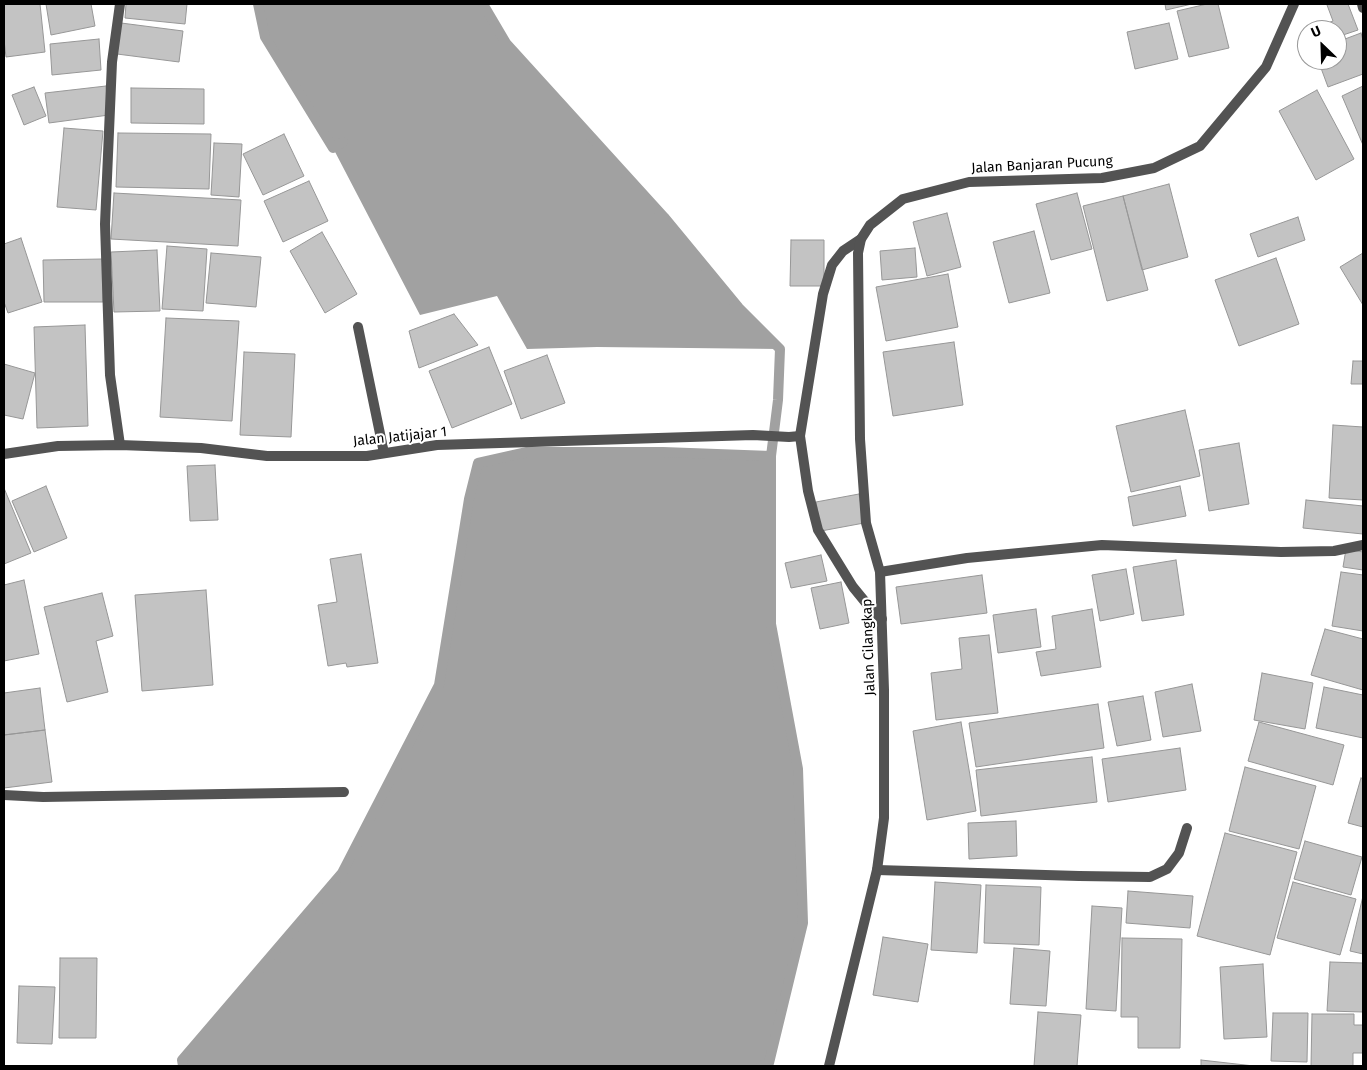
<!DOCTYPE html>
<html>
<head>
<meta charset="utf-8">
<style>
	body { margin:0 }
	#map { position:relative; width:1367px; height:1070px; overflow:hidden; background:#fff; font-family:"Fira Sans",sans-serif }
	canvas { display:block }
	.frame { position:absolute; inset:0; border:5px solid #000; pointer-events:none }
	.north { position:absolute; left:1297px; top:20px; width:50px; height:50px; box-sizing:border-box; background:#fff; border:1px solid #999; border-radius:50%; rotate:336deg; font-size:14px; font-weight:700; line-height:20px; text-align:center; color:#000 }
	.north::after { content:''; display:block; margin:auto; width:18px; height:22px; background:#000; clip-path:polygon(50% 0,100% 100%,50% 72%,0 100%) }
</style>
</head>
<body>
<div id="map">
<canvas width="1367" height="1070"></canvas>
<div class="frame"></div>
<div class="north">U</div>
</div>
<script>
const g = document.querySelector('canvas').getContext('2d');
g.lineJoin = 'round';
function fill(path, color) { g.fillStyle = color; g.fill(path, 'evenodd'); }
const toPath = rows => new Path2D(rows.map(r => 'M' + r).join(''));
function stroke(path, color, width, dash) { g.strokeStyle = color; g.lineWidth = width; g.lineCap = dash ? 'butt' : 'round'; g.setLineDash(dash || []); g.stroke(path); }
function label(font, color, halo, rows, align = 'center') {
  g.font = font + ' "Fira Sans",sans-serif'; g.lineWidth = 4; g.setLineDash([]); g.textBaseline = 'middle'; g.strokeStyle = halo; g.fillStyle = color; for (const [text, x, y, turn = 0] of rows) {
    g.save(); g.translate(x, y); g.rotate((+turn || 0) * Math.PI / 180); g.textAlign = isNaN(turn) ? turn : align; if (halo) g.strokeText(text, 0, 0); g.fillText(text, 0, 0); g.restore();
  }
}
const water = toPath([
	[258,4,483,4,506,43,664,217,739,308,780,349,597,347,527,349,497,296,420,315,333,148,265,37],
	[527,452,663,452,771,456,771,624,798,769,803,923,769,1063,761,1066,183,1066,182,1060,342,873,439,685,469,499,478,463]
]);
const stream = toPath([
	[258,4,265,37,333,148,343,142],
	[483,4,506,43,664,217,739,308,780,349,778,400,771,456,771,624,798,769,803,923,769,1063,761,1066],
	[183,1066,182,1060,342,873,439,685,469,499,478,463,527,452,663,452,771,456]
]);
const building = toPath([
	[4,4,40,4,45,52,6,57,4,40,4,4],
	[46,4,91,4,95,26,51,35,46,4],
	[126,4,187,4,185,24,125,18,126,4],
	[1165,4,1192,4,1166,10,1165,4],
	[1207,4,1218,4,1229,48,1189,57,1177,11,1207,4],
	[1329,4,1348,4,1358,30,1337,37,1337,30,1315,30,1315,28,1333,21,1327,5,1329,4],
	[121,23,183,31,179,62,117,54,121,23],
	[1169,23,1178,59,1135,69,1127,32,1169,23],
	[1361,33,1363,40,1363,74,1328,87,1318,60,1337,60,1337,42,1361,33],
	[99,39,101,70,52,75,50,44,99,39],
	[106,86,109,115,49,123,45,93,106,86],
	[1363,86,1363,145,1342,96,1363,86],
	[34,87,46,116,24,125,12,95,34,87],
	[131,88,204,89,204,124,131,123,131,88],
	[1317,90,1354,159,1316,180,1279,111,1317,90],
	[64,128,103,131,96,210,57,207,64,128],
	[118,133,211,134,209,189,116,187,118,133],
	[284,134,304,176,263,195,243,154,284,134],
	[214,143,242,144,239,197,211,195,214,143],
	[309,181,328,221,283,242,264,201,309,181],
	[1169,184,1188,257,1142,270,1123,196,1169,184],
	[114,193,241,200,238,246,111,239,114,193],
	[1077,193,1092,249,1051,260,1036,204,1077,193],
	[1123,196,1148,290,1107,301,1083,206,1123,196],
	[947,213,961,267,927,276,913,222,947,213],
	[1298,217,1305,240,1258,257,1250,234,1298,217],
	[1034,231,1050,293,1009,303,993,242,1034,231],
	[322,232,357,294,325,313,290,251,322,232],
	[21,238,42,302,8,313,4,302,4,244,21,238],
	[791,240,824,240,824,286,790,286,791,240],
	[167,246,207,249,203,311,162,309,167,246],
	[915,248,917,277,882,280,880,251,915,248],
	[157,250,160,311,114,312,111,252,157,250],
	[211,253,261,257,256,307,206,303,211,253],
	[1363,253,1363,305,1340,267,1363,253],
	[1276,258,1299,324,1239,346,1215,280,1276,258],
	[103,259,103,302,44,302,43,260,103,259],
	[948,274,958,327,886,341,876,287,948,274],
	[454,314,478,345,419,368,409,331,454,314],
	[166,318,239,321,232,421,160,417,166,318],
	[85,325,88,426,37,428,34,327,85,325],
	[954,342,963,405,893,416,883,352,954,342],
	[489,347,512,404,452,428,429,371,489,347],
	[244,352,295,354,291,437,240,435,244,352],
	[547,355,565,403,521,419,504,371,547,355],
	[1353,361,1363,361,1363,384,1351,384,1353,361],
	[4,364,35,373,23,419,4,415,4,364],
	[1185,410,1200,476,1131,492,1116,426,1185,410],
	[1333,425,1363,427,1363,500,1329,498,1333,425],
	[1239,443,1249,504,1209,511,1199,450,1239,443],
	[215,465,218,520,190,521,187,466,215,465],
	[46,486,67,538,34,552,12,501,46,486],
	[1180,486,1186,516,1133,526,1128,497,1180,486],
	[4,488,31,553,4,564,4,488],
	[859,494,864,523,821,531,816,502,859,494],
	[1306,500,1363,506,1363,534,1303,528,1306,500],
	[1346,549,1363,552,1363,570,1343,567,1346,549],
	[361,554,378,663,347,667,346,663,328,666,318,605,337,602,330,559,361,554],
	[821,555,827,581,791,588,785,563,821,555],
	[1176,560,1184,615,1142,621,1133,567,1176,560],
	[1126,569,1134,614,1100,621,1092,575,1126,569],
	[1341,572,1363,575,1363,631,1332,626,1341,572],
	[982,575,987,613,901,624,896,587,982,575],
	[24,580,39,654,4,661,4,585,24,580],
	[841,582,849,623,820,629,811,588,841,582],
	[206,590,213,685,142,691,135,595,206,590],
	[102,593,113,636,96,641,108,692,67,702,44,607,102,593],
	[1036,609,1041,647,998,653,993,615,1036,609],
	[1092,609,1101,667,1041,676,1036,652,1056,649,1052,616,1092,609],
	[1325,629,1363,639,1363,690,1311,675,1325,629],
	[989,635,998,713,936,720,931,673,962,669,959,638,989,635],
	[1262,673,1313,683,1305,729,1254,720,1262,673],
	[1192,684,1201,731,1163,737,1155,692,1192,684],
	[1324,687,1363,695,1363,738,1316,728,1324,687],
	[40,688,45,730,4,735,4,693,40,688],
	[1143,696,1151,740,1117,746,1108,702,1143,696],
	[1098,704,1104,748,976,767,969,723,1098,704],
	[961,722,976,811,927,820,913,731,961,722],
	[1259,722,1344,745,1333,785,1248,761,1259,722],
	[45,730,52,782,4,788,4,735,45,730],
	[1180,748,1186,790,1108,802,1102,759,1180,748],
	[1092,757,1097,802,981,816,976,770,1092,757],
	[1245,767,1316,786,1299,849,1229,831,1245,767],
	[1361,778,1363,779,1363,827,1348,823,1361,778],
	[1016,821,1017,856,969,859,968,823,1016,821],
	[1225,833,1297,852,1270,955,1197,936,1225,833],
	[1305,841,1362,857,1351,895,1294,879,1305,841],
	[935,882,981,885,977,953,931,950,935,882],
	[1293,882,1356,899,1340,955,1277,938,1293,882],
	[986,885,1041,887,1039,945,984,943,986,885],
	[1128,891,1193,896,1190,928,1126,923,1128,891],
	[1363,896,1363,954,1350,951,1363,896],
	[1092,906,1122,908,1116,1011,1086,1009,1092,906],
	[883,937,928,944,918,1002,873,995,883,937],
	[1122,938,1182,939,1180,1048,1138,1048,1138,1017,1121,1017,1122,938],
	[1014,948,1050,951,1046,1006,1010,1004,1014,948],
	[60,958,97,958,96,1038,59,1038,60,958],
	[1330,962,1363,963,1363,1012,1327,1011,1330,962],
	[1263,964,1267,1037,1224,1039,1220,967,1263,964],
	[19,986,55,987,52,1044,17,1043,19,986],
	[1038,1012,1081,1015,1077,1066,1034,1066,1038,1012],
	[1273,1013,1308,1013,1307,1062,1271,1061,1273,1013],
	[1312,1014,1354,1014,1354,1025,1363,1025,1363,1053,1353,1053,1353,1066,1311,1066,1312,1014],
	[1201,1060,1254,1066,1201,1066,1201,1060]
]);
const minor = toPath([
	[120,4,112,62,105,224,110,375,120,445],
	[1362,4,1363,8],
	[861,239,843,251,832,265,823,294,800,436,808,491,818,530,853,587,871,609,882,619],
	[358,327,384,453],
	[880,572,967,558,1102,545,1281,552,1334,551,1363,545],
	[4,795,43,797,344,792],
	[877,870,1079,876,1150,877,1167,869,1179,853,1187,828]
]);
const tertiary = toPath([
	[4,454,58,446,120,445,201,448,267,456,367,456,437,445,753,435,789,437,800,436],
	[829,1066,877,870,884,818,884,690,880,572,866,523,860,439,858,253,861,239,870,225,903,199,969,182,1102,178,1154,168,1200,146,1266,67,1294,4]
]);
const streetNames = [
	["Jalan Banjaran Pucung",1042,165,-3],
	["Jalan Jatijajar 1",400,437,-6],
	["Jalan Cilangkap",869,647,-92]
];
fill(water, '#a1a1a1');
stroke(stream, '#a1a1a1', 10);
fill(building, '#c3c3c3');
stroke(building, '#979797', 1);
stroke(minor, '#535353', 10);
stroke(tertiary, '#535353', 10);
label('14px', '#000', '#fff', streetNames);
</script>
</body>
</html>
